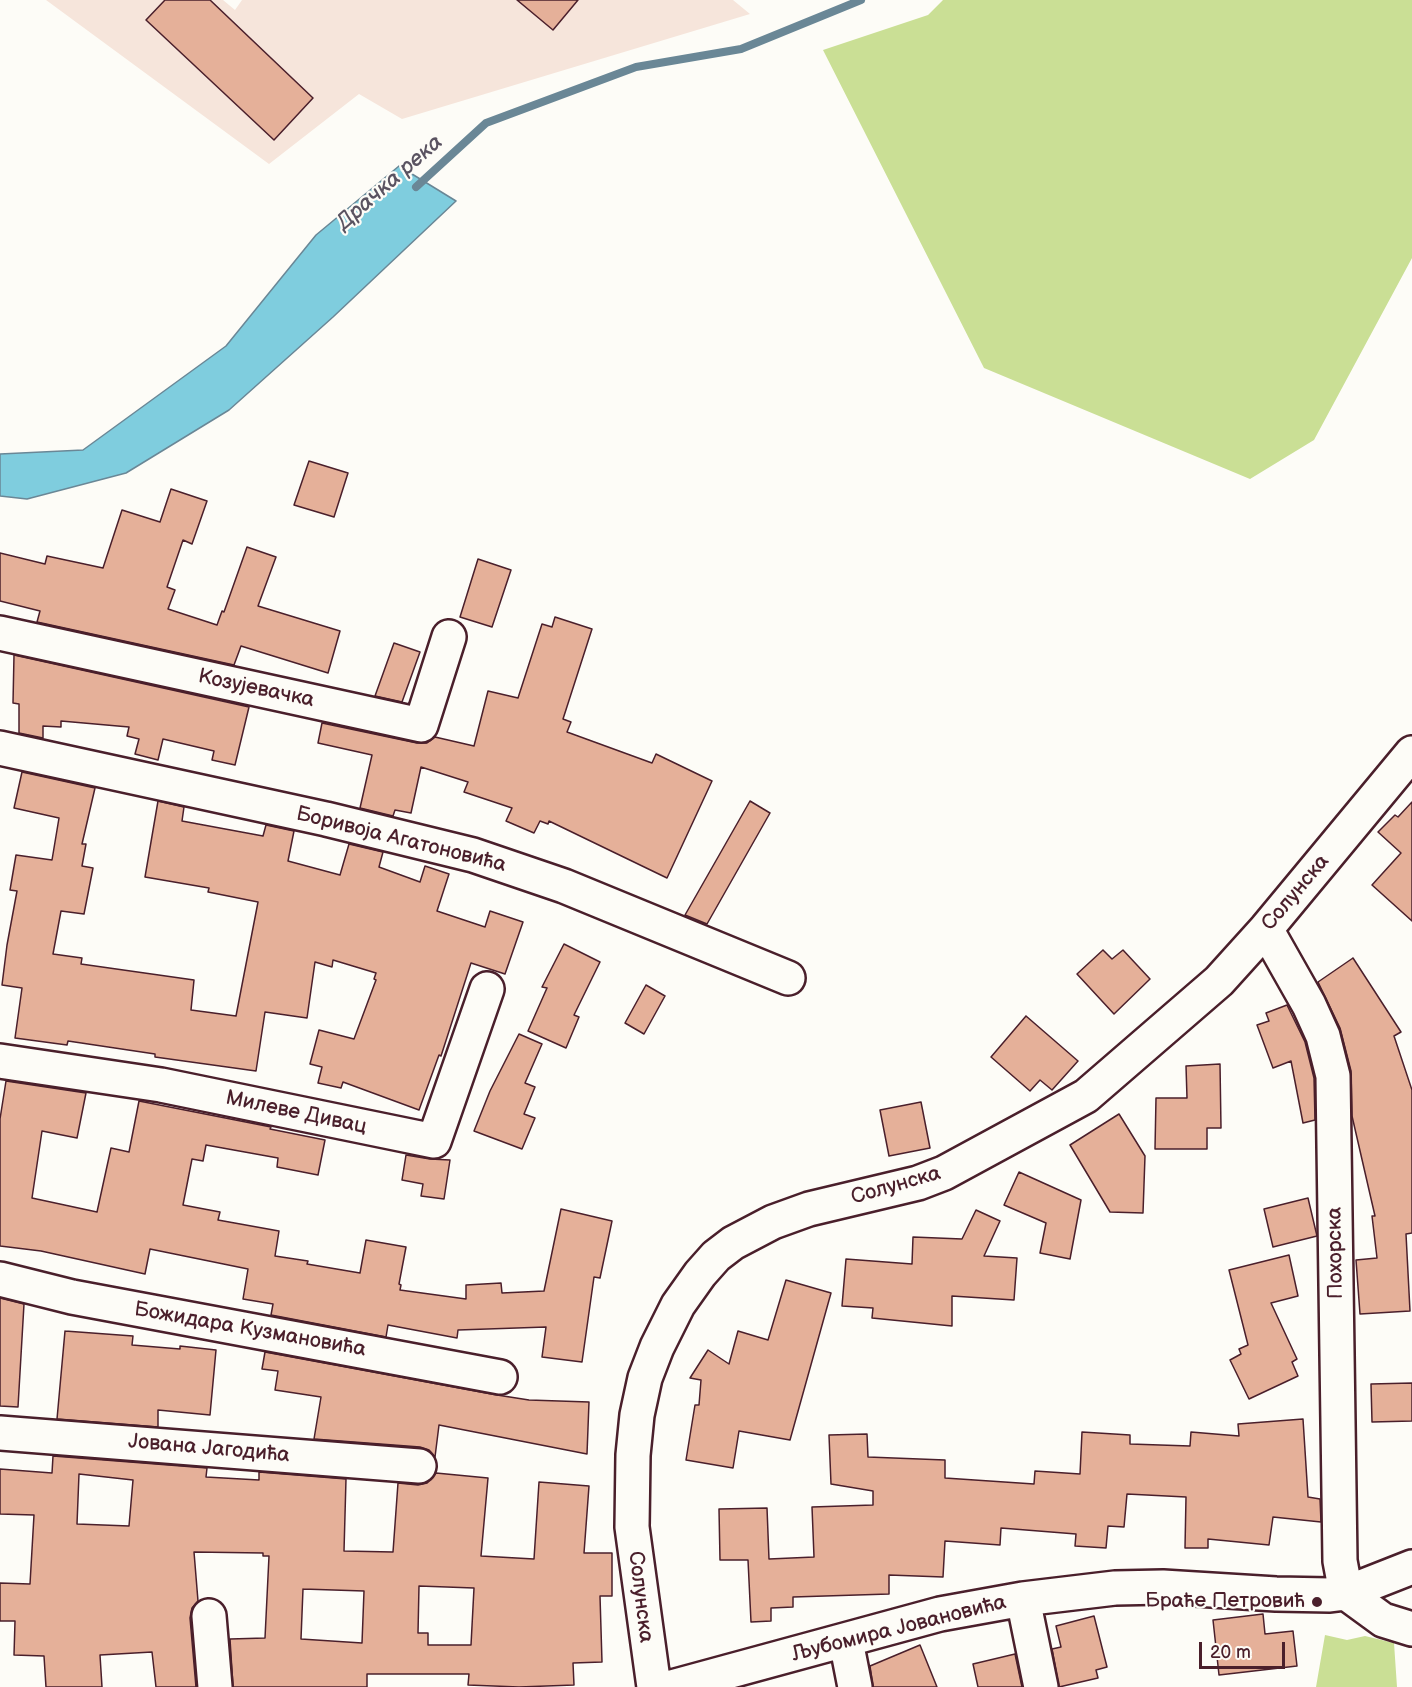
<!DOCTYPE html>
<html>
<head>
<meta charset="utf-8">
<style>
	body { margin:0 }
	#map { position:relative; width:1412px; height:1687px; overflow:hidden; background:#fdfcf7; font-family:"Balsamiq Sans",sans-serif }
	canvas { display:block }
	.scale { position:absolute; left:1199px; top:1642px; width:86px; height:27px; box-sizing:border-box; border:3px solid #4a1f2b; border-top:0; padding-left:8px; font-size:18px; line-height:21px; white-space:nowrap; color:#4a1f2b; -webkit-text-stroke:4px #fdfcf7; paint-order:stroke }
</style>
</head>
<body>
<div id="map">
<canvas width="1412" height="1687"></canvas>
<div class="scale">20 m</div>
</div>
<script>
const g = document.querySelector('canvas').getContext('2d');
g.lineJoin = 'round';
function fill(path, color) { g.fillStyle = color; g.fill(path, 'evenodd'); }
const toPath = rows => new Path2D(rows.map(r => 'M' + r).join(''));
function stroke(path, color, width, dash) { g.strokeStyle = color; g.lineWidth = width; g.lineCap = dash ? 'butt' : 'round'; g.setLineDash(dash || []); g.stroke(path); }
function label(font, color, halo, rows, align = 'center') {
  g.font = font + ' "Balsamiq Sans",sans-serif'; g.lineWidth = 4.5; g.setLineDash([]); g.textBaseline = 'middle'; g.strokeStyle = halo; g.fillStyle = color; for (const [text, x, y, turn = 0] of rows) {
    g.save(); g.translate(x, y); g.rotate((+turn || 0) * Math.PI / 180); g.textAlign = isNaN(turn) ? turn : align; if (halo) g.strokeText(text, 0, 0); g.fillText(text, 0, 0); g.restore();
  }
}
const built = toPath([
	[46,0,223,0,235,10,242,0,733,0,750,14,402,119,359,94,269,164]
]);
const green = toPath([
	[943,0,1412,0,1412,258,1314,440,1250,479,984,368,823,50,928,15],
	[1325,1635,1347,1640,1365,1636,1394,1643,1397,1687,1316,1687]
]);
const water = toPath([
	[399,166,456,201,333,317,229,410,126,473,27,499,0,496,0,454,83,450,226,346,316,235,399,166]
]);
const stream = toPath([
	[416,187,486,123,636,67,741,49,861,0]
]);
const building = toPath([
	[165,0,210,0,313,98,274,140,146,20,165,0],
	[517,0,578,0,553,30,517,0],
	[309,461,348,473,334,517,294,505,309,461],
	[171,489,207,501,192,544,183,540,167,587,175,590,168,609,217,625,222,611,224,612,247,547,276,557,258,606,340,631,328,673,241,646,234,665,37,622,40,611,0,601,0,553,45,564,47,556,103,568,122,510,160,522,171,489],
	[478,559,511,570,492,627,460,617,478,559],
	[555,617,592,629,563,719,571,722,567,732,652,763,656,754,712,781,667,878,549,821,548,824,540,821,534,833,506,821,512,808,464,792,468,782,421,767,411,813,395,810,393,816,360,808,372,755,318,743,322,723,417,743,427,743,435,737,474,746,488,691,518,698,542,624,552,627,555,617],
	[394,643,420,652,402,702,375,696,394,643],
	[14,655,249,707,235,765,212,760,214,751,163,739,158,760,135,754,139,739,127,736,129,727,61,721,61,727,43,726,43,738,19,733,19,704,13,703,14,655],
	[22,772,95,788,82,844,86,844,82,866,93,868,84,914,61,911,53,954,82,958,81,964,194,980,191,1010,236,1016,258,902,208,892,209,888,145,877,158,801,184,807,182,821,263,836,266,825,294,831,288,861,340,875,349,844,383,852,379,867,420,882,425,866,449,874,437,911,485,927,490,911,523,922,505,974,471,963,441,1056,439,1055,419,1110,343,1082,341,1088,318,1083,322,1067,310,1064,319,1030,354,1039,376,980,374,979,376,973,333,960,332,967,315,962,307,1018,265,1012,256,1071,155,1057,155,1054,68,1041,67,1045,15,1038,22,988,2,985,7,945,17,891,10,890,16,855,52,860,59,818,14,808,22,772],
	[750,801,770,813,707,924,685,915,750,801],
	[1412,802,1412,921,1372,885,1401,853,1378,832,1395,815,1398,817,1412,802],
	[564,944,600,962,574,1015,579,1017,566,1048,528,1031,547,988,542,987,564,944],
	[1103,950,1112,959,1123,950,1150,979,1114,1014,1077,974,1103,950],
	[1353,958,1401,1032,1394,1036,1412,1090,1412,1233,1406,1234,1410,1311,1360,1314,1356,1260,1377,1258,1372,1216,1375,1216,1352,1116,1351,1071,1340,1028,1318,982,1353,958],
	[646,985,665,996,644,1034,625,1023,646,985],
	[1287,1005,1305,1042,1314,1078,1315,1120,1303,1123,1291,1061,1273,1068,1257,1025,1269,1021,1266,1013,1287,1005],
	[1026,1016,1078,1061,1052,1090,1040,1080,1030,1091,991,1057,1026,1016],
	[519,1034,542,1044,525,1083,535,1087,524,1114,535,1118,522,1149,474,1131,490,1091,519,1034],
	[1220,1064,1221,1128,1207,1128,1207,1149,1155,1149,1156,1098,1187,1098,1186,1066,1220,1064],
	[6,1081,86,1093,77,1138,42,1131,32,1198,97,1212,111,1148,129,1152,139,1101,271,1127,270,1129,325,1140,318,1175,277,1167,278,1158,206,1145,203,1161,192,1159,183,1205,220,1212,218,1220,279,1231,275,1256,308,1261,307,1264,360,1273,366,1240,406,1247,399,1284,401,1285,400,1290,466,1299,466,1285,501,1283,502,1293,544,1291,561,1209,612,1221,600,1278,594,1277,582,1362,542,1357,546,1327,458,1330,457,1338,388,1325,386,1337,271,1315,273,1304,243,1299,248,1269,150,1249,145,1274,41,1251,0,1246,0,1119,6,1081],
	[921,1102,930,1148,889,1156,880,1110,921,1102],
	[1119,1114,1145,1156,1143,1213,1110,1212,1070,1145,1119,1114],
	[406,1155,430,1159,450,1160,444,1199,421,1196,423,1184,402,1180,406,1155],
	[1019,1172,1081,1200,1070,1259,1040,1253,1046,1223,1004,1205,1019,1172],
	[1308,1198,1317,1236,1273,1247,1264,1209,1308,1198],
	[976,1210,1000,1221,984,1256,1017,1258,1014,1300,952,1296,952,1326,872,1318,873,1308,842,1306,846,1259,912,1264,913,1237,962,1239,976,1210],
	[1289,1255,1298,1296,1271,1303,1297,1359,1292,1362,1298,1376,1249,1399,1230,1360,1241,1354,1239,1349,1248,1345,1229,1270,1289,1255],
	[786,1280,831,1293,790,1440,739,1431,733,1468,686,1460,695,1405,699,1405,701,1380,690,1378,708,1350,729,1364,738,1331,768,1340,786,1280],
	[0,1298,24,1304,18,1407,0,1406,0,1298],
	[65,1331,133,1336,132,1345,180,1349,180,1346,216,1350,210,1415,158,1410,158,1427,57,1419,65,1331],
	[265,1352,497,1395,529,1400,589,1402,587,1454,439,1425,435,1457,429,1450,420,1447,314,1439,321,1397,275,1390,278,1371,262,1369,265,1352],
	[1412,1383,1412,1421,1372,1422,1371,1384,1412,1383],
	[1303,1419,1308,1497,1320,1499,1321,1522,1273,1517,1269,1545,1208,1539,1208,1548,1185,1548,1186,1497,1127,1494,1124,1527,1108,1526,1106,1548,1075,1546,1076,1534,1001,1528,1000,1545,945,1541,943,1577,889,1575,889,1594,793,1597,793,1607,771,1608,771,1621,751,1622,748,1560,720,1560,719,1509,767,1508,769,1559,814,1557,812,1507,873,1505,873,1491,831,1484,829,1435,867,1434,868,1457,945,1460,945,1478,1034,1484,1035,1471,1080,1474,1082,1432,1130,1435,1130,1444,1190,1446,1191,1432,1239,1436,1238,1424,1303,1419],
	[53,1456,207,1468,206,1477,259,1480,259,1472,346,1479,344,1551,393,1552,398,1483,418,1485,427,1483,436,1473,488,1478,481,1556,534,1559,539,1482,589,1486,584,1553,612,1553,612,1596,600,1596,602,1662,573,1663,574,1685,519,1687,468,1685,469,1674,367,1674,367,1687,233,1687,230,1639,265,1638,269,1556,263,1556,263,1553,194,1552,198,1601,192,1608,190,1618,196,1687,156,1687,152,1652,100,1655,102,1687,46,1687,44,1656,14,1655,15,1621,0,1621,0,1583,30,1584,34,1515,0,1514,0,1469,52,1473,53,1456],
	[79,1474,133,1480,129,1526,77,1524,79,1474],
	[419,1586,474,1588,471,1645,428,1645,428,1633,418,1633,419,1586],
	[303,1589,364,1591,362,1643,301,1639,303,1589],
	[1263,1614,1265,1634,1293,1631,1297,1666,1219,1675,1213,1620,1263,1614],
	[1094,1616,1107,1667,1096,1670,1098,1678,1059,1687,1052,1649,1061,1647,1056,1626,1094,1616],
	[920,1645,937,1687,873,1687,870,1666,920,1645],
	[1015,1654,1022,1687,978,1687,973,1664,1015,1654]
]);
const minor = toPath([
	[0,633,421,725,449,637],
	[0,748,326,819,473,855,564,886,788,978],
	[1266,929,1309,1005,1323,1036,1333,1076,1340,1561,1346,1593,1383,1620,1412,1629],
	[0,1061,161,1085,434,1141,487,989],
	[0,1279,72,1297,500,1377],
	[0,1433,419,1466],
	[1023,1599,1041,1687],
	[209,1616,215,1687],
	[846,1641,855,1687],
	[654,1687,632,1527,633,1455,637,1415,645,1378,657,1347,678,1305,700,1274,716,1256,733,1243,773,1222,809,1209,918,1183,944,1173,1086,1096,1219,981,1266,929,1412,753],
	[672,1687,940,1614,1023,1599,1115,1588,1163,1587,1276,1594,1330,1595,1346,1593,1412,1567]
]);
const markers = [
	[1317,1602,6,"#4a1f2b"]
];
const streetNames = [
	["Козујевачка",256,689,12],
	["Боривоја Агатоновића",401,840,14],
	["Солунска",1296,893,-50],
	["Милеве Дивац",296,1113,12],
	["Солунска",896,1186,-16],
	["Похорска",1336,1253,-91],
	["Божидара Кузмановића",250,1330,10],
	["Јована Јагодића",209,1449,5],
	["Солунска",640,1597,83],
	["Љубомира Јовановића",899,1629,-14]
];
const poiNames = [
	["Браће Петровић",1305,1602]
];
const waterNames = [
	["Драчка река",390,183,-41]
];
fill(built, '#f6e5db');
fill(green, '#cadf95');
fill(water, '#7fcdde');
stroke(water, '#6a8796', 1.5);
stroke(stream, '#6a8796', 8);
fill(building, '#e5b099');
stroke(building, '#4a1f2b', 1.5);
stroke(minor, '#4a1f2b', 38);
stroke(minor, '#fdfcf7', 33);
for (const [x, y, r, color] of markers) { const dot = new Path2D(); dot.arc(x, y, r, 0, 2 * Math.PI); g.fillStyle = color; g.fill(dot); stroke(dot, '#fdfcf7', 2); }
label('21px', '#4a1f2b', '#fdfcf7', streetNames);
label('21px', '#4a1f2b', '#fdfcf7', poiNames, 'right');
label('italic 22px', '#5a5361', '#fdfcf7', waterNames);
</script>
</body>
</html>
